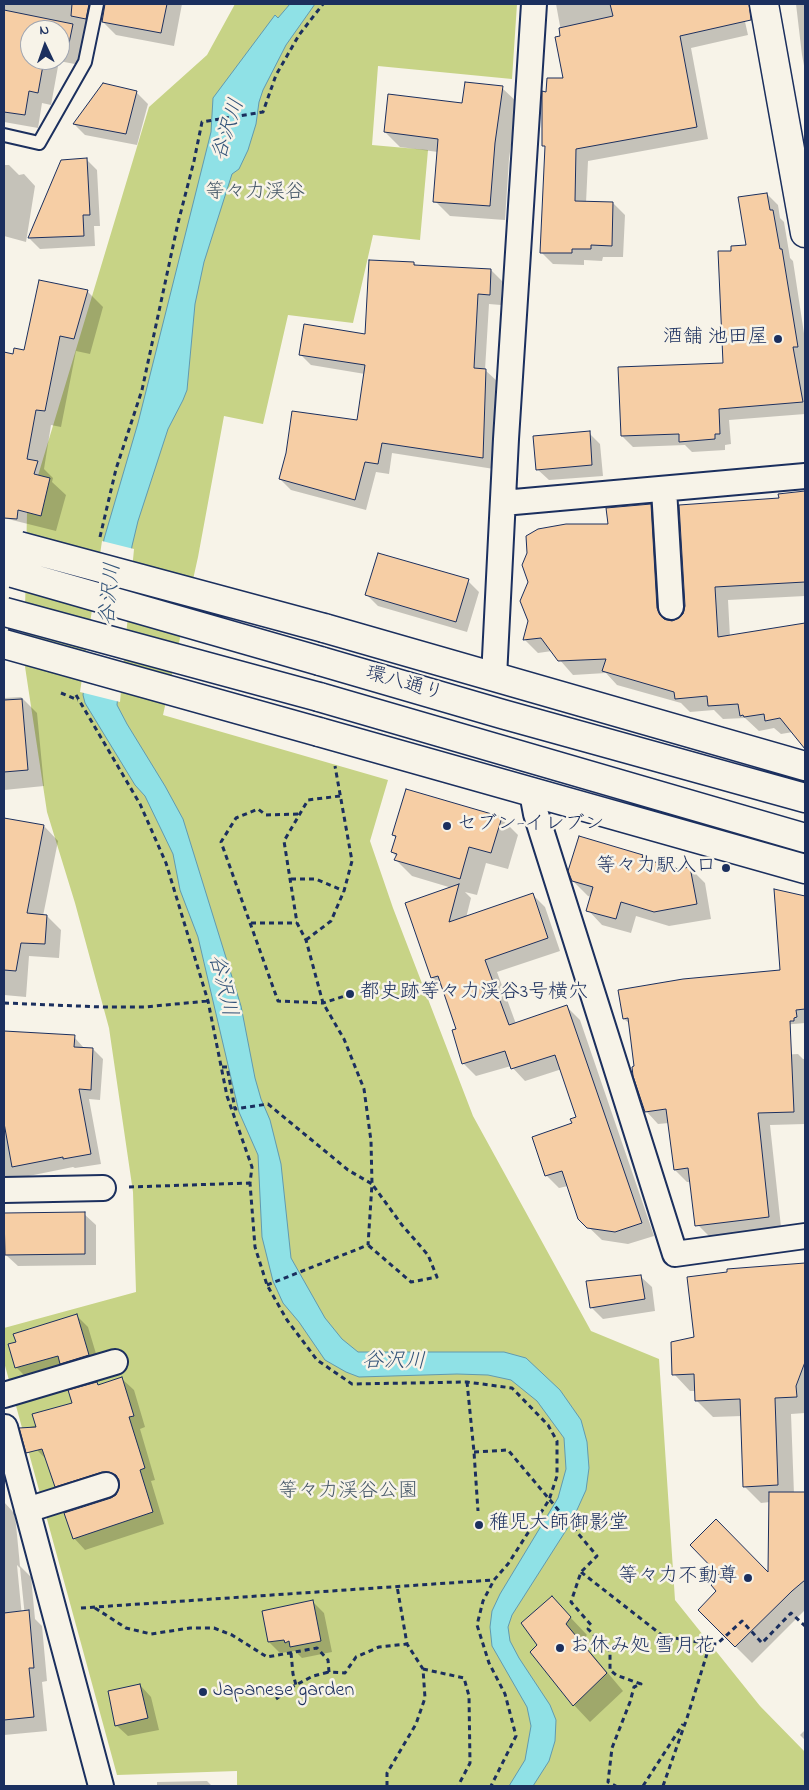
<!DOCTYPE html>
<html>
<head>
<meta charset="utf-8">
<style>
	body { margin:0 }
	#map { position:relative; width:809px; height:1790px; overflow:hidden; background:#f7f3e8; font-family:"Indie Flower",sans-serif }
	canvas { display:block }
	.frame { position:absolute; inset:0; border:5px solid #1b2f5e; pointer-events:none }
	.north { position:absolute; left:20px; top:20px; width:50px; height:50px; box-sizing:border-box; background:#f7f3e8; border:1px solid #9fa5b1; border-radius:50%; rotate:357deg; font-size:14px; font-weight:700; line-height:20px; text-align:center; color:#1b2f5e }
	.north::after { content:''; display:block; margin:auto; width:18px; height:22px; background:#1b2f5e; clip-path:polygon(50% 0,100% 100%,50% 72%,0 100%) }
</style>
</head>
<body>
<div id="map">
<canvas width="809" height="1790"></canvas>
<div class="frame"></div>
<div class="north">N</div>
</div>
<script>
const g = document.querySelector('canvas').getContext('2d');
g.lineJoin = 'round';
function fill(path, color) { g.fillStyle = color; g.fill(path, 'evenodd'); }
const toPath = rows => new Path2D(rows.map(r => 'M' + r).join(''));
function stroke(path, color, width, dash) { g.strokeStyle = color; g.lineWidth = width; g.lineCap = dash ? 'butt' : 'round'; g.setLineDash(dash || []); g.stroke(path); }
function label(font, color, halo, rows, align = 'center') {
  g.font = font + ' "Indie Flower","Klee One",sans-serif'; g.lineWidth = 5; g.setLineDash([]); g.textBaseline = 'middle'; g.strokeStyle = halo; g.fillStyle = color; for (const [text, x, y, turn = 0] of rows) {
    g.save(); g.translate(x, y); g.rotate((+turn || 0) * Math.PI / 180); g.textAlign = isNaN(turn) ? turn : align; if (halo) g.strokeText(text, 0, 0); g.fillText(text, 0, 0); g.restore();
  }
}
const green = toPath([
	[235,4,517,4,512,79,378,66,372,145,428,150,420,240,373,235,353,323,288,315,263,424,224,416,198,557,163,715,388,780,370,841,393,908,473,1116,591,1331,659,1359,675,1600,760,1706,805,1752,805,1786,237,1786,237,1771,117,1775,4,1362,4,1328,136,1292,133,1192,109,1028,75,903,47,812,24,660,27,512,149,107,207,55]
]);
const water = toPath([
	[290,4,315,4,286,45,263,90,259,102,256,124,248,150,239,169,232,174,204,262,195,304,187,390,183,400,168,429,138,521,132,546,129,566,117,705,127,724,165,786,183,819,241,1006,255,1078,261,1099,270,1120,281,1164,291,1258,325,1318,342,1339,358,1352,504,1352,526,1358,560,1390,581,1420,587,1442,589,1468,586,1490,572,1521,512,1615,508,1627,510,1641,519,1658,550,1705,556,1720,555,1741,549,1761,533,1786,509,1786,525,1760,531,1726,527,1707,492,1646,490,1627,492,1611,500,1594,558,1498,566,1469,564,1438,537,1401,511,1380,488,1375,457,1374,359,1377,346,1372,325,1360,299,1322,283,1303,273,1281,262,1237,258,1155,239,1112,198,937,180,890,173,854,145,796,135,785,85,703,83,695,104,539,138,423,211,132,213,98,275,15,278,18,290,4]
]);
const pier = toPath([
	[102,541,134,549,120,702,80,692]
]);
const shadow = toPath([
	[4,4,182,4,174,46,116,35,101,20,99,32,87,29,80,65,59,61,51,105,42,103,38,128,4,122],
	[30,30,60,30,60,60,30,60],
	[556,4,741,4,748,35,691,48,708,139,588,161,586,203,613,203,625,215,623,257,603,257,602,261,584,260,584,265,553,264,541,252,546,147,544,145,548,93,565,80,562,37],
	[796,4,805,4,805,71,802,55],
	[502,88,517,102,509,159,505,220,450,216,435,201,438,152,400,147,385,132,464,105],
	[136,92,148,104,137,145,85,135,74,124],
	[86,159,97,170,100,226,94,226,95,246,40,249,29,238,62,161],
	[4,165,9,165,19,175,24,174,35,186,26,242,4,236],
	[767,194,778,205,780,218,784,222,790,258,793,261,805,340,805,358,804,358,805,368,805,414,729,420,731,444,725,445,725,450,692,452,685,445,633,447,622,436,725,364,732,252,747,246],
	[414,263,417,266,491,270,502,281,501,305,489,304,485,370,497,381,494,469,392,453,389,474,376,472,366,510,291,490,280,479,358,421,365,374,311,365,300,354,366,336],
	[87,291,103,307,90,354,76,351,61,427,51,425,44,469,53,478,52,482,66,495,56,531,4,518,4,353,14,355,25,352],
	[589,433,600,444,603,476,549,480,537,469],
	[805,493,805,596,728,600,730,637,805,624,805,743,793,732,781,734,774,728,759,731,745,718,723,719,714,710,690,712,681,703,617,685,606,673,573,675,552,651,538,653,525,640,609,525,651,505,664,519,671,622,680,619,780,499,780,495],
	[468,581,479,592,467,632,378,606,367,595],
	[21,697,37,713,44,786,4,790,4,698],
	[501,818,518,835,508,869,486,863,477,895,465,892,471,898,466,918,532,894,545,907,560,951,497,972,516,1024,567,1007,580,1020,654,1236,628,1244,602,1240,579,1218,568,1186,559,1188,547,1176,534,1137,573,1124,578,1118,562,1069,525,1081,511,1066,476,1076,463,1063,457,1030,444,989,432,978,452,888,412,876,396,860,397,857,392,852,396,838,393,835],
	[4,819,44,826,58,841,43,916,47,916,61,930,59,958,29,956,26,997,4,995],
	[579,838,643,856,648,861,678,871,690,868,705,883,711,919,669,926,636,916,631,933,602,925,588,910,592,897,588,896,573,881],
	[775,890,805,898,805,1023,725,1030,727,1058,798,1054,803,1059,805,1059,805,1124,770,1125,781,1227,709,1236,696,1223,691,1182,687,1182,675,1170,669,1123,658,1124,646,1111,636,1067,630,1024,624,1019,620,991,781,971],
	[4,1033,74,1037,84,1048,93,1049,103,1059,100,1100,89,1099,101,1164,75,1168,73,1167,4,1181],
	[84,1214,96,1225,96,1265,18,1266,6,1255,4,1215],
	[805,1264,805,1413,791,1414,794,1494,805,1494,805,1610,752,1663,699,1610,718,1591,769,1575,770,1502,761,1503,744,1486,742,1416,713,1417,696,1400,696,1391,690,1391,674,1374,695,1338,728,1273,728,1270],
	[640,1276,652,1287,655,1311,603,1319,592,1308,587,1282],
	[77,1316,88,1327,100,1367,28,1379,17,1368,10,1345],
	[122,1379,134,1390,145,1427,140,1429,155,1480,151,1481,164,1524,85,1550,74,1538,111,1499,117,1495,121,1489,120,1483,114,1483,68,1497,56,1486,48,1461,37,1450,30,1427,37,1425,73,1404,97,1383,100,1386],
	[4,1502,15,1514,20,1566,31,1577,35,1619,42,1626,47,1681,42,1682,47,1731,4,1735],
	[17,1565,20,1568,25,1617,22,1617],
	[552,1598,587,1635,581,1641,623,1691,590,1722,574,1705,532,1652,539,1645],
	[313,1602,324,1613,332,1652,302,1658,295,1651,280,1653,269,1642],
	[140,1685,151,1697,159,1730,128,1736,116,1725],
	[805,1730,805,1740,800,1735],
	[207,1781,212,1786,157,1786,157,1782]
]);
const building = toPath([
	[72,4,89,4,86,19,71,16,72,4],
	[105,4,167,4,161,33,102,22,105,4],
	[610,4,749,4,751,20,680,36,697,127,576,149,575,201,613,202,612,246,591,245,591,249,572,249,572,253,540,253,545,146,542,146,542,91,546,92,547,78,563,78,555,37,560,36,559,28,613,16,610,4],
	[4,10,73,24,67,53,60,51,60,30,30,30,30,60,44,60,38,93,29,91,25,115,4,112,4,10],
	[465,82,503,86,495,143,490,206,433,202,438,139,384,132,388,94,462,103,465,82],
	[103,83,137,91,126,134,73,124,103,83],
	[87,158,90,215,83,215,84,236,28,238,61,160,87,158],
	[767,193,770,210,773,210,780,249,782,249,798,347,793,347,803,402,719,409,720,434,715,434,715,439,679,442,679,434,621,436,618,367,723,363,718,251,731,251,731,246,746,245,738,197,767,193],
	[369,260,414,262,414,265,491,269,490,295,478,294,474,368,486,369,483,458,382,443,378,464,365,462,355,500,279,479,286,453,292,411,357,420,365,365,299,355,304,324,365,334,369,260],
	[39,280,88,290,74,339,60,336,45,411,36,410,27,459,38,461,34,474,50,478,41,516,18,510,17,519,4,518,4,352,13,354,14,348,24,350,39,280],
	[590,431,592,465,536,470,533,436,590,431],
	[805,491,805,582,715,587,718,637,805,623,805,749,780,718,765,721,764,714,744,717,743,715,740,716,738,704,708,706,707,696,675,699,674,692,602,671,606,659,558,661,541,638,523,640,528,621,520,601,528,582,522,565,527,553,526,536,538,529,566,524,608,524,606,508,651,504,657,608,660,615,664,619,672,621,679,618,683,614,685,606,679,505,779,498,778,494,805,491],
	[378,553,469,579,456,622,365,595,378,553],
	[22,699,28,770,4,772,4,700,22,699],
	[406,789,502,817,491,853,469,847,460,879,394,860,397,854,391,852,396,836,392,835,406,789],
	[4,818,44,825,27,913,47,915,45,944,21,943,16,971,4,970,4,818],
	[579,836,643,855,642,858,678,869,690,867,697,904,654,912,621,902,616,919,586,911,593,887,572,881,568,871,579,836],
	[459,884,449,922,533,893,548,938,485,960,509,1025,567,1005,642,1223,615,1232,587,1228,578,1219,562,1171,545,1176,532,1137,572,1123,570,1119,576,1117,555,1055,511,1069,505,1051,462,1064,452,1030,456,1029,438,976,431,978,405,903,459,884],
	[774,889,805,896,805,1009,796,1010,797,1017,794,1018,794,1021,790,1021,794,1112,758,1113,769,1217,695,1226,688,1168,674,1170,666,1109,645,1112,633,1076,632,1067,634,1066,628,1018,623,1019,618,990,683,979,780,970,774,889],
	[4,1031,75,1035,74,1047,93,1048,91,1090,79,1089,91,1154,63,1159,63,1157,12,1167,4,1123,4,1031],
	[85,1212,85,1254,5,1255,4,1213,85,1212],
	[805,1263,805,1362,796,1386,797,1397,775,1398,778,1485,743,1487,740,1399,695,1401,694,1374,672,1375,671,1342,694,1337,687,1277,727,1272,727,1269,805,1263],
	[641,1275,645,1299,590,1308,586,1281,641,1275],
	[77,1314,89,1355,60,1364,58,1356,15,1368,8,1344,16,1342,13,1334,77,1314],
	[122,1377,134,1416,129,1417,145,1468,140,1470,153,1512,73,1539,64,1513,111,1498,116,1495,119,1488,119,1480,116,1475,109,1472,102,1472,55,1487,42,1449,26,1453,19,1428,36,1427,32,1414,72,1403,68,1390,97,1382,98,1385,122,1377],
	[769,1492,805,1492,805,1580,792,1591,735,1647,698,1610,716,1591,711,1585,720,1576,690,1545,716,1519,768,1572,769,1492],
	[552,1596,571,1617,566,1624,607,1673,573,1706,530,1652,537,1645,521,1623,552,1596],
	[313,1600,321,1641,290,1647,289,1641,285,1643,284,1640,268,1642,262,1611,313,1600],
	[29,1610,34,1668,29,1668,34,1717,4,1720,4,1613,29,1610],
	[140,1684,148,1718,115,1726,108,1691,140,1684]
]);
const path = toPath([
	[100,537,116,469,142,390,178,223,194,161,202,122,263,112,276,75,299,35,323,4],
	[61,693,78,700],
	[76,695,140,804,166,863,208,1001,227,1096,252,1167,250,1183,255,1247,267,1285,287,1320,317,1360,352,1384,467,1382,512,1388,548,1425,557,1441,557,1476,549,1500,508,1564,494,1580,483,1601,477,1625,489,1663,505,1694,516,1736,491,1786],
	[340,796,308,800,284,841,297,923,306,940,323,1003,344,1039,364,1089,371,1141,372,1184,402,1225,428,1255,437,1277,411,1282,368,1245],
	[298,814,266,815,258,809,236,818,221,842,278,1001,323,1003,348,995],
	[291,879,316,879,344,891],
	[251,923,297,923],
	[306,940,331,921,344,891,352,861,335,766],
	[4,1003,103,1007,144,1007,208,1001],
	[222,1067,227,1067,235,1109,268,1104,348,1170,372,1184,368,1245],
	[129,1187,250,1183],
	[267,1285,368,1245],
	[467,1382,474,1452,478,1511],
	[474,1452,508,1450,597,1556,581,1572,571,1602,591,1625,588,1629,610,1651,610,1670,616,1675,641,1684,634,1687,630,1702,612,1748,608,1782,616,1786],
	[581,1572,663,1636,710,1644,717,1644,742,1621,762,1643,791,1613,805,1626],
	[81,1608,493,1580],
	[95,1608,126,1628,151,1634,190,1628,214,1628,232,1635,267,1657,317,1648,328,1660,329,1672,345,1673,356,1657,379,1647,407,1644],
	[291,1653,293,1674,296,1685],
	[423,1669,464,1678,469,1696,470,1763,458,1786],
	[276,1699,292,1687,313,1676,329,1672],
	[387,1786,387,1773,416,1724,425,1698,423,1669,407,1644,397,1586],
	[643,1786,683,1724],
	[663,1786,687,1718,710,1644]
]);
const service = toPath([
	[4,135,39,143,85,62,97,4]
]);
const minor = toPath([
	[664,489,671,607],
	[503,503,805,476],
	[494,677,506,439,534,4],
	[532,793,536,814,675,1254,805,1236],
	[4,1190,103,1188],
	[4,1395,115,1362],
	[4,1427,5,1427,101,1786],
	[27,1510,106,1485]
]);
const tertiary = toPath([
	[764,4,805,233]
]);
const primary = toPath([
	[802,212,805,217],
	[324,628,805,766],
	[320,661,502,714,805,798],
	[319,697,805,838],
	[319,732,805,869]
]);
const primaryBridge = toPath([
	[19,546,324,628],
	[13,573,320,661],
	[5,612,319,697],
	[4,644,319,732]
]);
const markers = [
	[778,339,5,"#1b2f5e"],
	[447,826,5,"#1b2f5e"],
	[726,868,5,"#1b2f5e"],
	[350,994,5,"#1b2f5e"],
	[479,1525,5,"#1b2f5e"],
	[748,1578,5,"#1b2f5e"],
	[560,1648,5,"#1b2f5e"],
	[203,1692,5,"#1b2f5e"]
];
const parkNames = [
	["等々力渓谷",255,194],
	["等々力渓谷公園",348,1493]
];
const poiNames = [
	["酒舗 池田屋",768,339,"right"],
	["セブン-イレブン",457,826],
	["等々力駅入口",716,868,"right"],
	["都史跡等々力渓谷3号横穴",360,994],
	["稚児大師御影堂",489,1525],
	["等々力不動尊",738,1578,"right"],
	["お休み処 雪月花",570,1648],
	["Japanese garden",213,1692]
];
const streetNames = [
	["環八通り",404,685,16]
];
const waterNames = [
	["谷沢川",230,130,-72],
	["谷沢川",112,594,-84],
	["谷沢川",221,986,77],
	["谷沢川",394,1363,1]
];
fill(green, '#c7d386');
fill(water, '#8fe1e6');
stroke(water, '#619ab0', 1);
fill(pier, '#f7f3e8');
fill(shadow, '#0003');
fill(building, '#f6cea5');
stroke(building, '#1b2f5e', 1);
stroke(service, '#1b2f5e', 16);
stroke(minor, '#1b2f5e', 28);
stroke(tertiary, '#1b2f5e', 31);
stroke(primary, '#1b2f5e', 31);
stroke(path, '#1b2f5e', 3, [5, 4]);
stroke(service, '#f7f3e8', 12);
stroke(minor, '#f7f3e8', 24);
stroke(tertiary, '#f7f3e8', 28);
stroke(primary, '#f7f3e8', 28);
stroke(primaryBridge, '#1b2f5e', 31, []);
stroke(primaryBridge, '#f7f3e8', 28);
for (const [x, y, r, color] of markers) { const dot = new Path2D(); dot.arc(x, y, r, 0, 2 * Math.PI); g.fillStyle = color; g.fill(dot); stroke(dot, '#f7f3e8', 2); }
label('20px', '#465868', '#f7f3e8', parkNames);
label('20px', '#1b2f5e', '#f7f3e8', poiNames, 'left');
label('20px', '#1b2f5e', '#f7f3e8', streetNames);
label('italic 21px', '#325379', '#f7f3e8', waterNames);
</script>
</body>
</html>
